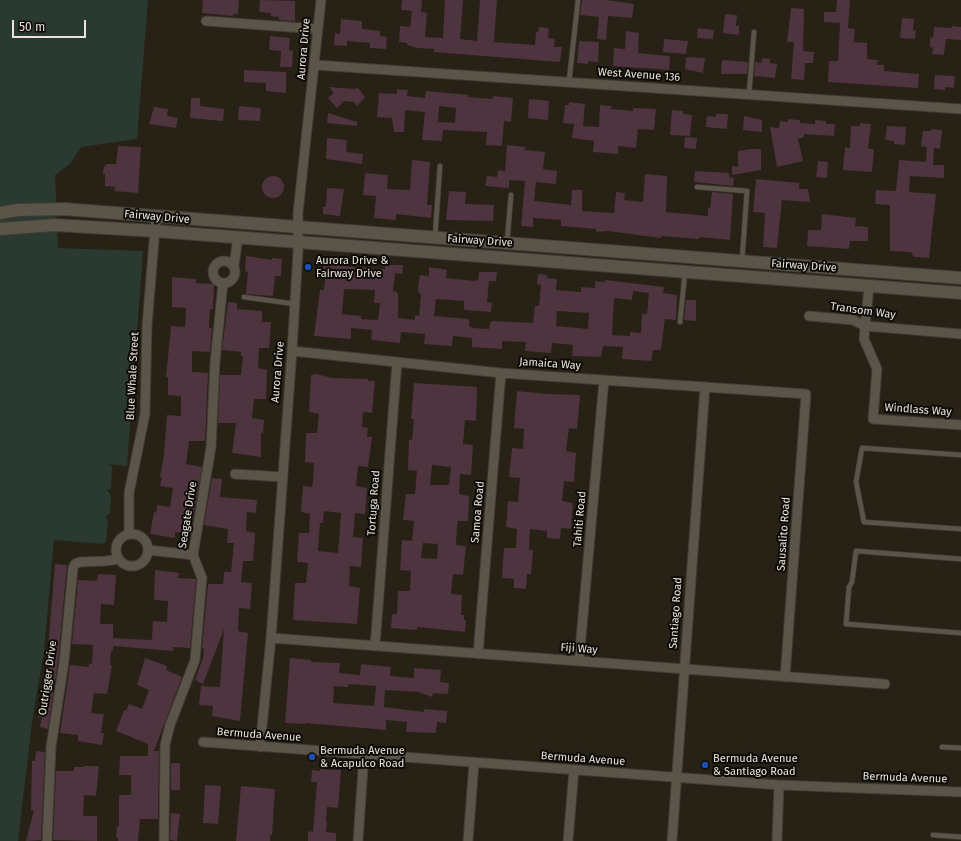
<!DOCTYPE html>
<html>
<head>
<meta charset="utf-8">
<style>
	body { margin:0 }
	#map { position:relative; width:961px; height:841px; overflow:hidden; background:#272116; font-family:"Fira Sans",sans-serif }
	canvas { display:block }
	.scale { position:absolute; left:12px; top:20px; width:74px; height:18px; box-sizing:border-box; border:2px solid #e8e4dd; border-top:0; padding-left:5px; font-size:12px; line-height:14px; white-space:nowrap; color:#e8e4dd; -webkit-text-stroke:3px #0e0b07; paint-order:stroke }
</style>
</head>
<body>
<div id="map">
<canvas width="961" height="841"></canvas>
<div class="scale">50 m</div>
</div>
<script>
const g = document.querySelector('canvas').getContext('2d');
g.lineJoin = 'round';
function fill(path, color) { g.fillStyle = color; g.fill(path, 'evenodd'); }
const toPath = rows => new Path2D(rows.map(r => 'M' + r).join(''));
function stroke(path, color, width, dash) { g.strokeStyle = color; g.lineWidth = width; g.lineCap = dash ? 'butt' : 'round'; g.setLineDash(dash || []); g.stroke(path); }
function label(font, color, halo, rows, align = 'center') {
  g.font = font + ' "Fira Sans",sans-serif'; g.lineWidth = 4; g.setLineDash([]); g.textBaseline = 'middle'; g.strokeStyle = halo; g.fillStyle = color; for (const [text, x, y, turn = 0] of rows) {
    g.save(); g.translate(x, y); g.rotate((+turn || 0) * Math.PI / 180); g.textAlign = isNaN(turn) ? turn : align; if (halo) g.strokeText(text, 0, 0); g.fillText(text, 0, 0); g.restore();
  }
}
const green = toPath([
	[0,0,148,0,137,139,81,147,70,164,55,175,58,248,143,251,127,466,109,464,112,466,111,489,107,490,111,495,110,513,105,517,108,521,106,542,103,544,54,540,44,651,32,722,18,841,0,841]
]);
const building = toPath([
	[203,0,239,0,238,14,233,14,233,16,202,13],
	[260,0,295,1,295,21,279,20,279,17,271,16,271,13,259,12],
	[402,0,422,0,421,12,427,13,425,37,443,38,445,0,463,0,460,39,477,41,480,0,497,0,494,42,535,45,536,32,538,32,539,27,549,28,548,38,555,39,554,47,562,47,560,62,434,52,434,49,417,48,407,45,407,43,399,42,400,26,410,27,412,11,401,10],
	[582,0,606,0,634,4,632,18,608,16,606,40,597,39,599,17,580,15],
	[837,0,850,0,848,28,855,29,854,42,867,43,867,59,878,60,877,65,884,65,884,71,919,74,918,88,828,82,829,61,838,61,840,23,824,22,824,12,836,12],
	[791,8,804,9,803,51,814,52,813,63,805,63,804,80,791,79,794,42,787,42],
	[725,14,737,15,736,26,739,26,739,35,723,33],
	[902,18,914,19,913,30,916,31,915,39,900,38],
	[341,19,362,21,362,29,380,31,380,36,387,37,386,49,370,48,370,43,347,41,347,46,334,45,335,33,340,34],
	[952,26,961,27,961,40,946,39,944,55,932,54,933,48,930,47,930,37,933,38,934,27,952,28],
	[698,28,714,30,713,39,697,38],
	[626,31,639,33,638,53,670,56,669,70,613,66,614,48,625,49],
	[270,36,290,38,289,50,293,51,292,67,280,67,281,51,269,50],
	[664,39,688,41,686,54,663,52],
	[579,41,599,42,598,62,588,61,588,64,577,63],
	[686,57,705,58,703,73,685,69],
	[762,58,770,59,770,63,777,64,775,78,754,76,755,62,761,63],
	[722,60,748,62,747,74,721,74],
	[244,70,286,72,286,93,266,91,266,83,244,82],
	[935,75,955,76,954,88,945,87,945,90,934,89],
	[329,87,355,89,357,87,365,97,357,106,354,102,344,101,337,108,328,98,334,93],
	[397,89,408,90,407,96,425,98,426,91,469,95,468,97,493,99,493,96,513,98,511,122,504,121,502,146,486,145,487,132,443,130,442,141,422,140,425,112,405,110,404,132,394,132,392,118,377,117,379,93,397,94],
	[439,106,456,108,455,123,438,122],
	[191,98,200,98,200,106,224,109,223,121,190,118],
	[529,99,549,101,548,120,528,118],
	[569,102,585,104,583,126,599,127,600,105,611,106,611,109,633,111,633,108,656,109,654,130,638,129,636,148,618,146,618,154,593,152,594,141,572,138,574,124,563,123,565,105,569,105],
	[239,106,261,108,260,121,238,120],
	[154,107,168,109,167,116,178,118,176,128,149,124],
	[672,110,683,111,683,114,692,115,690,136,670,135],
	[328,113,357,122,357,126,327,123],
	[716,114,728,114,727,129,706,127,707,116,716,117],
	[744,116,762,120,762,132,743,130],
	[788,119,800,120,800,123,815,124,815,120,826,121,826,124,835,124,834,136,804,134,803,138,798,138,803,161,777,167,770,127,779,128,780,121,788,122],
	[860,123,871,124,868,149,874,149,872,172,843,170,845,147,850,148,851,126,860,126],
	[887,126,906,127,905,145,894,144,894,141,885,140],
	[931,129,942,130,940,149,934,148,933,165,944,165,944,178,910,176,909,192,936,194,929,258,914,257,911,252,890,251,890,205,875,204,876,190,896,191,899,160,926,162,927,147,921,146,923,131,931,131],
	[685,137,697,138,696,149,684,148],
	[327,138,347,140,346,152,363,154,362,164,326,159],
	[507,145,525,147,525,150,545,152,543,169,557,171,556,184,536,182,534,201,571,205,572,190,582,190,582,211,614,213,616,192,625,193,624,200,643,202,645,174,667,176,666,212,708,216,708,208,710,208,712,192,733,194,730,240,699,237,699,239,661,236,661,238,608,231,596,232,596,229,561,226,561,220,533,218,533,227,521,226,525,181,509,180,509,188,485,186,487,176,497,177,498,170,505,171],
	[118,146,141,147,138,193,114,191,115,187,105,186,105,174,103,174,104,166,106,166,106,164,116,164],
	[751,149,761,149,761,170,732,175,732,166,738,167,738,151],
	[412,160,430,162,427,205,432,205,431,218,396,214,396,220,374,218,376,196,363,195,365,173,388,175,387,189,410,190],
	[818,161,828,162,827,178,816,177],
	[695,171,729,173,729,177,734,178,733,186,694,182],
	'262 187a11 11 0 1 1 22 0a11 11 0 1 1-22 0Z',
	[756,179,799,183,799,189,808,189,810,202,782,200,777,248,763,247,765,213,753,212],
	[327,188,344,189,340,216,323,214,323,207,326,207],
	[449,191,466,192,465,204,494,205,493,221,446,220],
	[822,214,856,218,855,226,868,227,868,241,850,241,849,249,807,246,808,230,821,230],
	[246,256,272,260,272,258,282,259,281,276,275,276,273,296,246,294,248,272,245,271],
	[324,259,332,259,332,262,342,263,342,266,367,268,385,269,385,265,403,265,402,274,395,273,393,291,397,292,398,295,398,318,415,320,415,315,419,316,421,294,419,293,418,289,419,280,420,275,429,276,429,267,447,270,446,278,474,281,478,280,479,272,497,272,496,281,489,281,487,302,492,303,491,312,464,310,464,301,436,299,434,316,469,319,469,326,473,328,489,329,491,321,533,323,535,306,539,306,541,285,537,284,538,274,547,275,547,278,557,279,556,290,581,292,581,287,595,288,595,281,605,282,605,280,664,287,663,293,677,295,676,320,665,319,661,350,653,350,651,361,622,359,623,347,603,346,601,357,572,356,573,345,552,343,551,353,525,351,526,342,502,341,502,349,472,347,472,338,453,336,452,346,424,344,425,334,401,332,400,343,371,340,372,330,351,328,351,339,314,336,320,290,324,290,326,269,323,269],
	[344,289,375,290,374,303,380,303,378,320,361,319,361,316,342,314],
	[633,291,649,293,647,314,642,314,641,333,630,332,630,336,612,335,614,298,632,300],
	[557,311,589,313,588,329,556,326],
	[172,277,196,279,196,283,214,284,213,309,210,309,209,328,212,328,210,352,192,351,192,372,208,373,205,441,189,441,186,464,202,467,190,534,175,532,175,538,150,534,154,512,156,513,157,505,170,507,173,488,160,486,162,477,160,477,164,455,167,415,181,416,181,396,168,395,168,377,166,377,171,326,185,327,186,308,172,307],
	[686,300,696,300,696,321,684,320],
	[228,302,237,303,237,309,262,311,262,322,271,322,269,348,259,348,258,368,267,370,266,399,254,399,252,418,264,420,263,433,261,433,261,457,232,453,236,423,218,423,220,375,241,375,243,356,241,356,241,352,222,350],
	[316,374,332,378,368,379,368,381,375,381,372,413,363,412,362,427,368,428,367,437,372,437,368,467,358,466,356,486,367,488,365,514,355,513,353,537,363,538,361,567,350,566,349,586,360,588,357,624,293,620,295,583,306,583,308,563,297,562,299,533,309,533,310,514,301,512,303,486,312,487,313,481,314,463,305,462,306,433,317,433,319,414,309,412,311,375],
	[324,511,341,513,338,553,318,551,320,523,323,523],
	[414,383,477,387,476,421,465,420,463,444,473,445,471,475,460,474,459,494,469,496,468,521,458,521,457,527,456,545,466,546,463,575,453,574,451,594,462,595,461,615,464,615,464,620,466,620,465,632,417,627,417,630,391,628,392,614,397,614,398,591,410,591,411,571,400,570,402,540,412,541,414,521,403,520,406,494,415,494,417,471,408,470,409,440,412,440,414,419,411,419],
	[432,465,451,467,449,485,430,485],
	[423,543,438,544,437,559,421,558],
	[517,391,547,394,580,395,577,429,569,428,566,451,576,453,574,482,564,481,562,501,573,503,571,529,561,528,560,539,547,538,547,531,530,529,529,550,533,550,531,574,527,574,526,589,514,588,514,579,502,578,504,548,516,548,517,529,506,527,508,501,518,502,520,478,509,477,512,448,523,449,524,429,514,428],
	[212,478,222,479,220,497,257,500,256,513,247,512,246,531,255,533,253,561,243,561,241,582,252,583,250,609,239,608,238,631,248,633,240,721,212,716,213,706,199,705,201,686,220,687,224,629,203,684,195,680,203,658,204,649,202,648,208,584,223,584,224,572,231,572,234,543,227,543,228,529,204,525],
	[55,564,67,565,58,661,48,729,40,727,42,717,38,717,47,661],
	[155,570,179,573,178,578,196,579,190,648,173,647,173,651,113,646,113,651,111,651,110,665,112,665,107,694,94,693,91,713,104,714,101,733,104,733,102,745,78,741,78,735,60,733,70,665,89,667,89,663,92,664,93,645,72,644,78,580,97,581,98,574,116,575,114,605,101,604,100,624,113,624,113,638,150,640,152,639,153,621,167,622,168,601,154,600],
	[145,658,167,666,166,670,182,677,154,751,159,751,158,819,140,819,138,841,118,841,118,838,116,837,117,826,119,826,119,795,131,795,131,775,119,775,120,756,148,756,148,744,116,731,124,710,126,711,129,704,142,709,149,690,137,685],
	[290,658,311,660,311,662,340,663,339,673,360,675,361,664,391,667,390,676,414,678,414,668,441,670,440,682,449,683,448,694,433,693,432,697,419,692,385,690,384,707,424,712,424,709,447,711,446,723,437,722,436,733,406,732,407,722,386,720,386,730,306,723,306,724,285,723],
	[348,684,376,686,374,706,333,703,334,686,348,687],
	[36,751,45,752,41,840,26,841,34,810,31,810,32,761,35,761],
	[171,763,180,763,180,790,171,790],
	[84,766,99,766,96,796,84,795,83,816,97,816,97,841,53,840,56,771,74,771,74,767,84,767],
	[320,769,341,770,338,808,327,807,326,821,327,822,326,832,336,833,336,841,308,841,308,831,313,832,317,782,311,782,312,770,320,771],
	[205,785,221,786,218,824,203,823],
	[241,786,275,789,272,835,270,835,270,841,236,841],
	[171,813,180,814,177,841,170,840]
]);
const service = toPath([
	[569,82,578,0],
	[749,94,754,32],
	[697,187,747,191,742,261],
	[435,237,440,166],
	[507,243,511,195],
	[244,297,295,304],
	[680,322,685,272],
	[961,455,862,448,856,482,864,522,961,529],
	[961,559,856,551,852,582,849,587,846,624,961,633],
	[942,747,961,748],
	[933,835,961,837]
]);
const minor = toPath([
	[206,21,318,29],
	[315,65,961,109],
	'213 272a11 11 0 1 1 22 0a11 11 0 1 1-22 0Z',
	[234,265,238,237],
	[869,286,864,339,877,369,873,419,961,425],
	[809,316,853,320,865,326,961,334],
	[292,351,501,373,806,394,785,677],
	[235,474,282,477],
	[129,534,129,493,145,414,147,326,156,217],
	'116 550a16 16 0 1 1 32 0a16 16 0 1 1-32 0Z',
	[148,550,193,555],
	[271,638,885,684],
	[375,646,397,362],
	[478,654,501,373],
	[579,661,604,380],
	[203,742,779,785,961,792],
	[260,747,271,638,292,351,298,252,298,213,321,0],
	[47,841,51,747,64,662,73,568,75,564,80,562,106,561,119,559],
	[164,841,165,745,170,725,195,660,202,578,193,555,211,447,215,362,223,283],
	[358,841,364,754],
	[468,841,474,763],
	[568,841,574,770],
	[672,841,705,387],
	[777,841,779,785]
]);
const tertiary = toPath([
	[0,213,17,210,64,209,961,278],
	[0,229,55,225,155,231,961,293]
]);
const markers = [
	[308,267,4,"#1a4fb4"],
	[312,757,4,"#1a4fb4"],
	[705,765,4,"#1a4fb4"]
];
const streetNames = [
	["Aurora Drive",304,49,-85],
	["West Avenue 136",639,75,4],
	["Fairway Drive",157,217,5],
	["Fairway Drive",480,241,4],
	["Fairway Drive",804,266,4],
	["Transom Way",863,311,8],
	["Jamaica Way",550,364,4],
	["Aurora Drive",278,372,-85],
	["Blue Whale Street",133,376,-87],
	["Windlass Way",918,410,4],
	["Tortuga Road",374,503,-86],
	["Samoa Road",478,512,-85],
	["Seagate Drive",188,515,-81],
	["Tahiti Road",580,519,-85],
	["Sausalito Road",784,534,-86],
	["Santiago Road",676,613,-86],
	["Fiji Way",579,649,4],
	["Outrigger Drive",48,678,-82],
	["Bermuda Avenue",259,735,4],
	["Bermuda Avenue",583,759,4],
	["Bermuda Avenue",905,778,2]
];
const poiNames = [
	["Aurora Drive &",316,261],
	["Fairway Drive",316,274],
	["Bermuda Avenue",320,751],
	["& Acapulco Road",320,764],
	["Bermuda Avenue",713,759],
	["& Santiago Road",713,772]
];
fill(green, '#2a3a30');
fill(building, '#4d343f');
stroke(service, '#403b33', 6);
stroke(minor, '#403b33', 11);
stroke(tertiary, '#403b33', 14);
stroke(service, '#5b5448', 4.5);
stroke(minor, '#5b5448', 9);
stroke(tertiary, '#5b5448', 12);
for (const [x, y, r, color] of markers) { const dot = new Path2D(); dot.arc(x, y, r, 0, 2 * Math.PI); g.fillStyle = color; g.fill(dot); stroke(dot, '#0e0b07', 1.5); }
label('11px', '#e8e4dd', '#0e0b07', streetNames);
label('11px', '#e8e4dd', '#0e0b07', poiNames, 'left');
</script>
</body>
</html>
